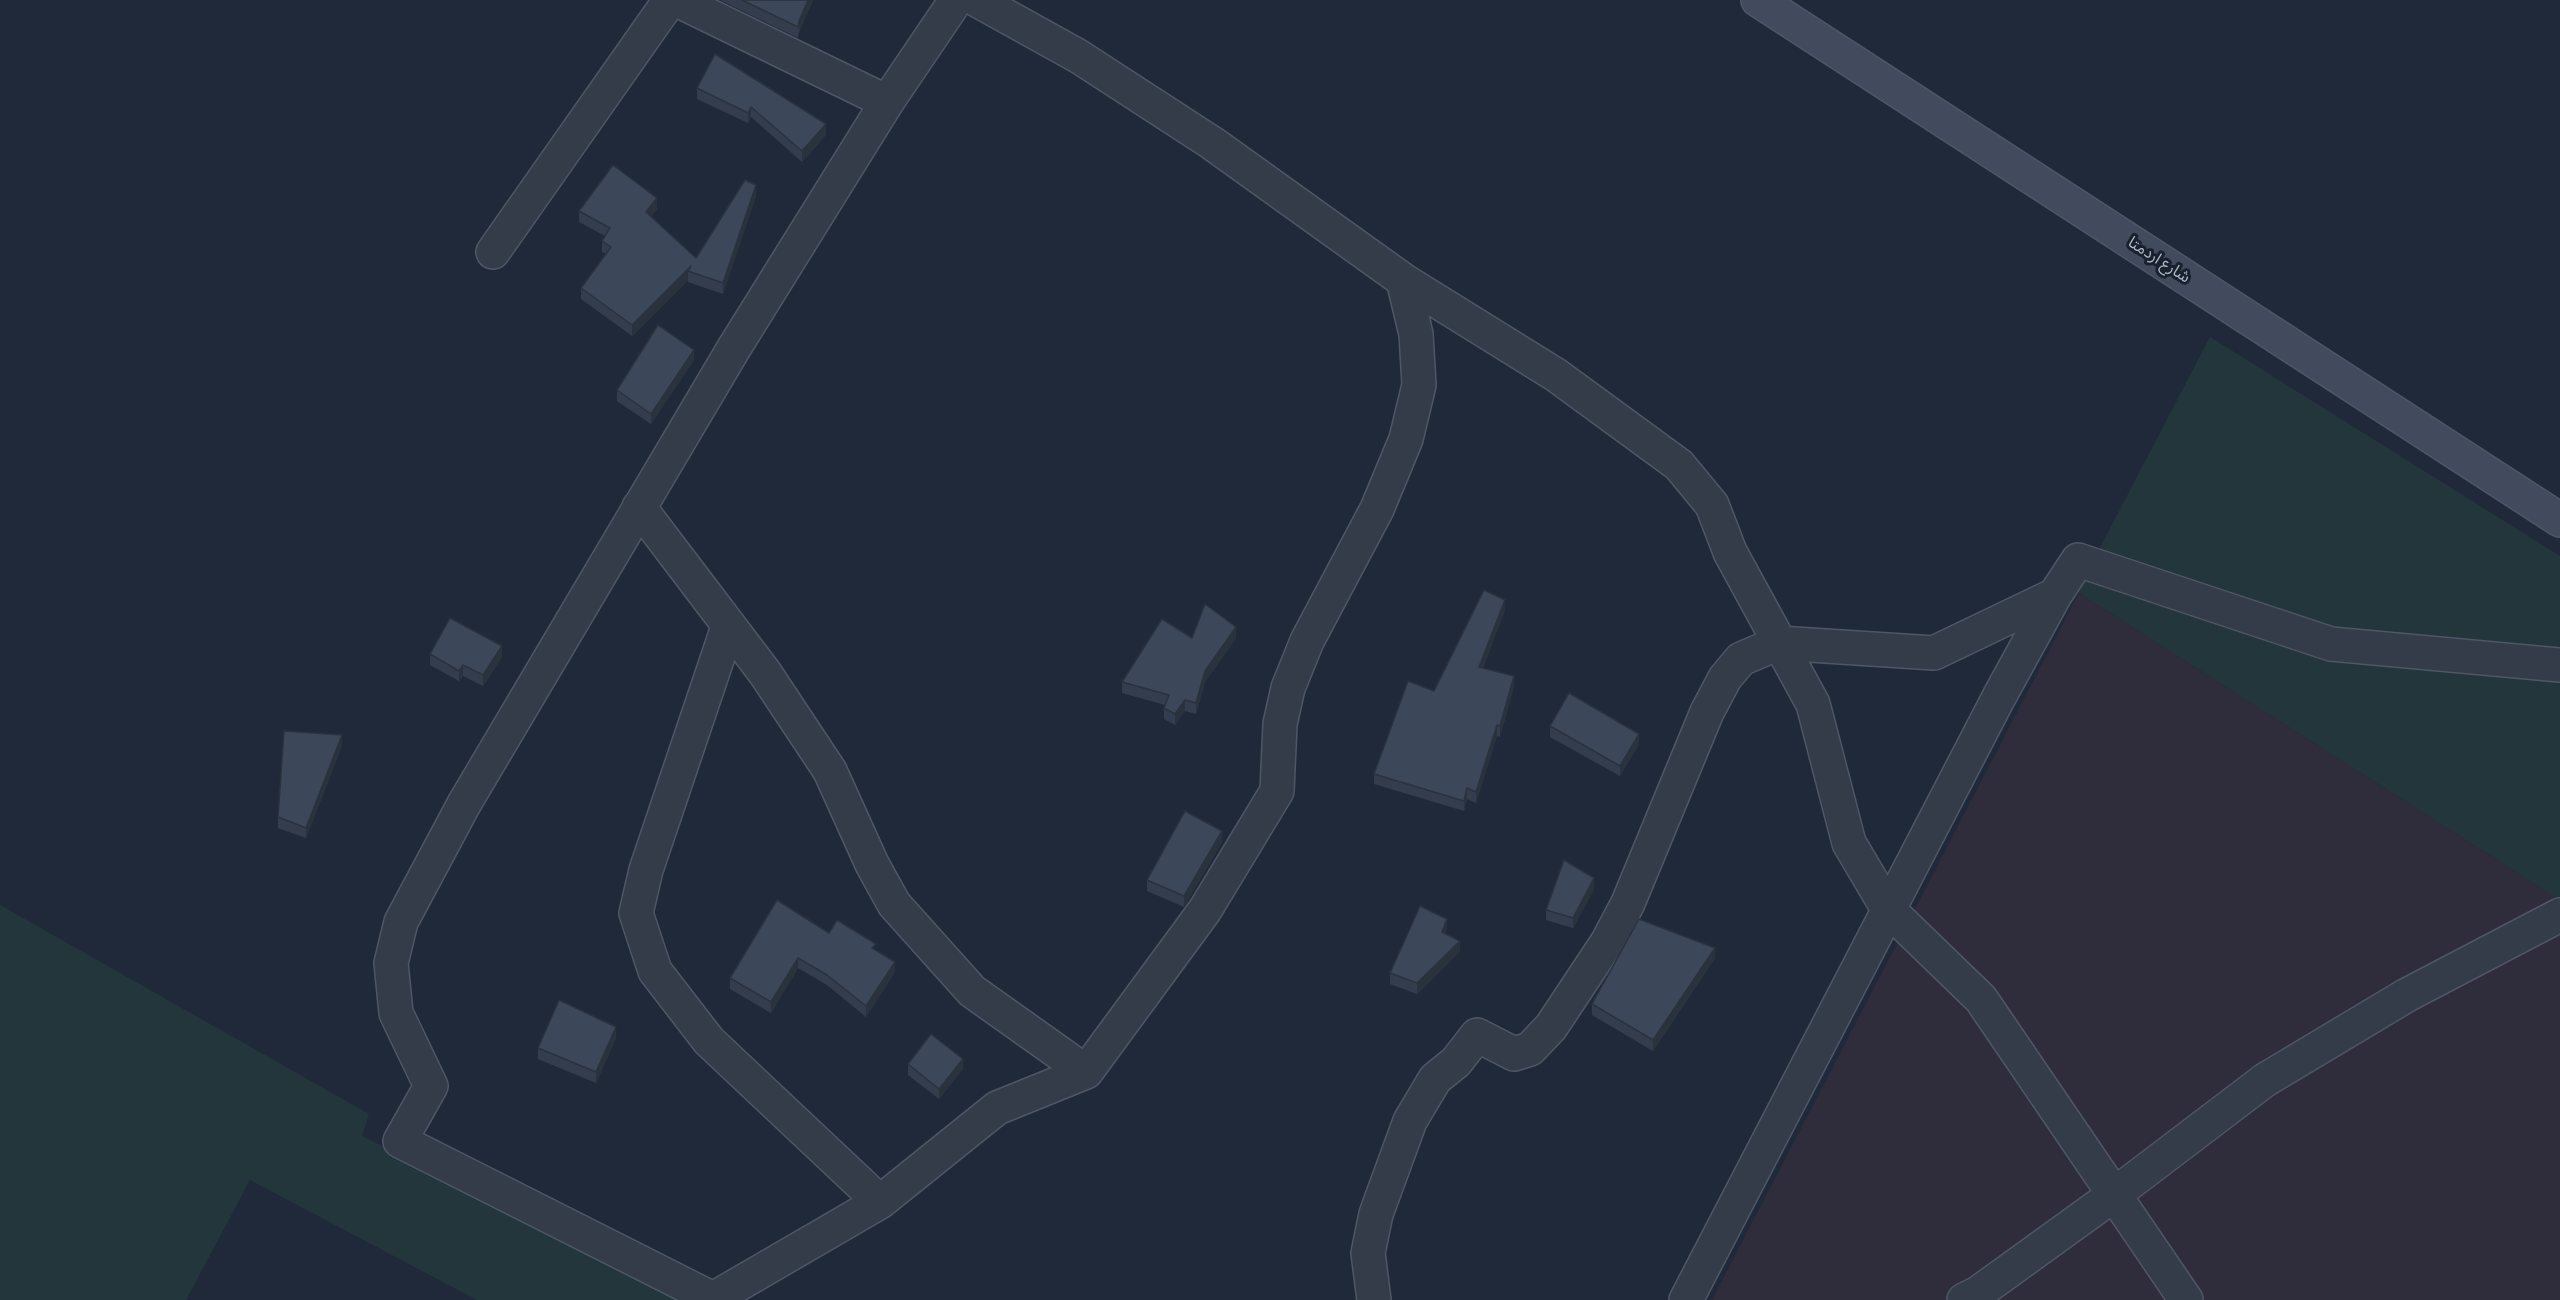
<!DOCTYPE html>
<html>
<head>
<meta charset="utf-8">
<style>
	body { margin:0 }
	canvas { display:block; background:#20293a }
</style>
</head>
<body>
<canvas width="2560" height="1300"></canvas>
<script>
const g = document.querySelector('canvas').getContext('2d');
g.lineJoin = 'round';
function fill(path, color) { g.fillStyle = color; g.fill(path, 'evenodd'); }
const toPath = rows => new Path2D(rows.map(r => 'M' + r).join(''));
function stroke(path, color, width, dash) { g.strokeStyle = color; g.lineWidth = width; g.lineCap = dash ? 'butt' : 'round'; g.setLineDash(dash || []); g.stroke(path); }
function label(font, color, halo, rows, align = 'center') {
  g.font = font + ' "PT Sans Narrow","Noto Sans Arabic",sans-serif'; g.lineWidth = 6; g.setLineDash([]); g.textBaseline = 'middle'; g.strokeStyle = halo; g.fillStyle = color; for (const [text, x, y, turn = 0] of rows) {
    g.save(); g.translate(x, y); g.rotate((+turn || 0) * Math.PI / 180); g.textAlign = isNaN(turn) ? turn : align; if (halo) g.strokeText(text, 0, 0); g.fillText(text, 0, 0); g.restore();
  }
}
const medical = toPath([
	[2079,593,2560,900,2560,1300,1712,1300]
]);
const green = toPath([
	[2210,337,2560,556,2560,657,2331,634,2094,559],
	[2086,576,2328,652,2560,671,2560,900,2079,593],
	[0,905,369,1114,362,1136,698,1300,477,1300,250,1180,186,1300,0,1300]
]);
const minor = toPath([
	[677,0,887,102],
	[977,0,1078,56,1212,143,1403,280,1556,375,1679,465,1712,505,1730,552,1813,704,1849,843,1888,909,1981,999,2186,1300],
	[493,252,670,0],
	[639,507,765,673,830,771,872,864,894,904,972,991,1086,1072],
	[728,627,646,870,636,913,655,971,709,1041,880,1202],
	[713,1299,880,1202,997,1108,1086,1072,1205,910,1277,791,1280,724,1288,688,1307,641,1377,509,1406,439,1419,385,1416,334,1403,280],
	[715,1300,400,1141,431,1086,396,1013,391,963,401,922,464,804,734,348,887,102,956,0],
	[1374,1300,1368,1253,1376,1214,1410,1121,1435,1079,1456,1062,1477,1035,1514,1054,1530,1049,1551,1027,1608,941,1628,903,1707,712,1725,678,1741,659,1779,643,1934,653,2055,595,2078,560,2331,644,2560,665],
	[1686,1300,1999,697,2055,595],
	[1964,1300,1978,1293,2115,1194,2265,1080,2407,995,2560,915]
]);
const secondary = toPath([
	[1758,0,2560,520]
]);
const wall = toPath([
	[720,0,813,0,799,32,798,38],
	[715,54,826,135,802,162,751,117,748,123,697,99,697,88],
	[756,196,723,294,688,282,688,280,632,336,581,299,581,288,606,254,602,252,602,241,605,236,579,222,579,211,657,209,651,216,696,258],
	[694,360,651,424,617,401,617,390],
	[1505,610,1483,668,1514,686,1500,737,1497,736,1476,803,1467,799,1464,811,1374,784,1374,774],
	[1192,638,1236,638,1205,682,1196,714,1185,711,1175,725,1164,719,1164,708,1165,705,1122,693,1122,682],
	[430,654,502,657,483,686,463,676,459,681,430,665],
	[1550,726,1639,744,1620,776,1550,737],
	[342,746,306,838,278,828,278,817],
	[1222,842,1184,907,1147,891,1147,880],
	[1594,889,1573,928,1546,920,1546,910],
	[1447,929,1445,934,1460,951,1417,994,1390,984,1390,973],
	[829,933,876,950,895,972,866,1017,827,985,798,968,771,1013,730,989,730,978],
	[1715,958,1653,1051,1592,1015,1592,1004],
	[616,1038,596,1083,538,1059,538,1048],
	[908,1064,963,1069,939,1099,908,1075]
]);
const shadedWall = toPath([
	[808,0,813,0,799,32,799,21],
	[751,107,751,117,748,123,748,113],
	[826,124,826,135,802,162,802,151],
	[756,185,756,196,723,294,723,283],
	[657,198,657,209,646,223,646,212],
	[691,266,688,271,688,280,632,336,632,325],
	[694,350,694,360,651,424,651,414],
	[1505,600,1505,610,1479,678,1479,667],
	[1236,627,1236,638,1205,682,1196,714,1196,703,1205,671],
	[502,646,502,657,483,686,483,675],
	[463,665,463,676,459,681,459,671],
	[1514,676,1514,686,1500,737,1500,726],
	[1185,700,1185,711,1175,725,1175,714],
	[1497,725,1497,736,1476,803,1476,792],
	[1639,734,1639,744,1620,776,1620,766],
	[342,735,342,746,306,838,306,828],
	[1467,788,1467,799,1464,811,1464,801],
	[1222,831,1222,842,1184,907,1184,896],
	[1594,878,1594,889,1573,928,1573,918],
	[1447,919,1447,929,1442,943,1442,932],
	[1460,941,1460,951,1417,994,1417,983],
	[1715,948,1715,958,1653,1051,1653,1040],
	[798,958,798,968,771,1013,771,1002],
	[895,962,895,972,866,1017,866,1006],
	[616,1027,616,1038,596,1083,596,1072],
	[963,1059,963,1069,939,1099,939,1089]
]);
const building = toPath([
	[742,0,808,0,799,21,798,27,742,0],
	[715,54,826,124,802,151,751,107,748,113,697,88,715,54],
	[613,165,657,198,646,212,696,258,745,180,756,185,723,283,688,271,691,266,632,325,581,288,611,247,602,241,610,228,579,211,613,165],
	[658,325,694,350,651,414,617,390,658,325],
	[1484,590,1505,600,1479,667,1514,676,1500,726,1497,725,1476,792,1467,788,1464,801,1374,774,1408,681,1434,691,1484,590],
	[1205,604,1236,627,1205,671,1196,703,1185,700,1175,714,1164,708,1169,695,1122,682,1162,619,1192,638,1205,604],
	[450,618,502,646,483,675,463,665,459,671,430,654,450,618],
	[1569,693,1639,734,1620,766,1550,726,1569,693],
	[284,731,342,735,306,828,278,817,284,731],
	[1185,811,1222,831,1184,896,1147,880,1185,811],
	[1564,860,1594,878,1573,918,1546,910,1564,860],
	[777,900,829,933,837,920,876,944,872,948,895,962,866,1006,827,975,798,958,771,1002,730,978,777,900],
	[1420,906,1447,919,1442,932,1460,941,1417,983,1390,973,1420,906],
	[1639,919,1715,948,1653,1040,1592,1004,1639,919],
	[559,1000,616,1027,596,1072,538,1048,559,1000],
	[931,1034,963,1059,939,1089,908,1064,931,1034]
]);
const streetNames = [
	["شارع اردمتا",2159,260,33]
];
fill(medical, '#2f2c3b');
fill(green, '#22363b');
stroke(minor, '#4f5665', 36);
stroke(secondary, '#4f5665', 36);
stroke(minor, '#343c4a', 33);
stroke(secondary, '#424a5d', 33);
fill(wall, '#343d4d');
fill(shadedWall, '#2a323e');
fill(building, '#3c4759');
stroke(building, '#2a323e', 1.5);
label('16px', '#afb6c6', '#19212e', streetNames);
</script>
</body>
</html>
